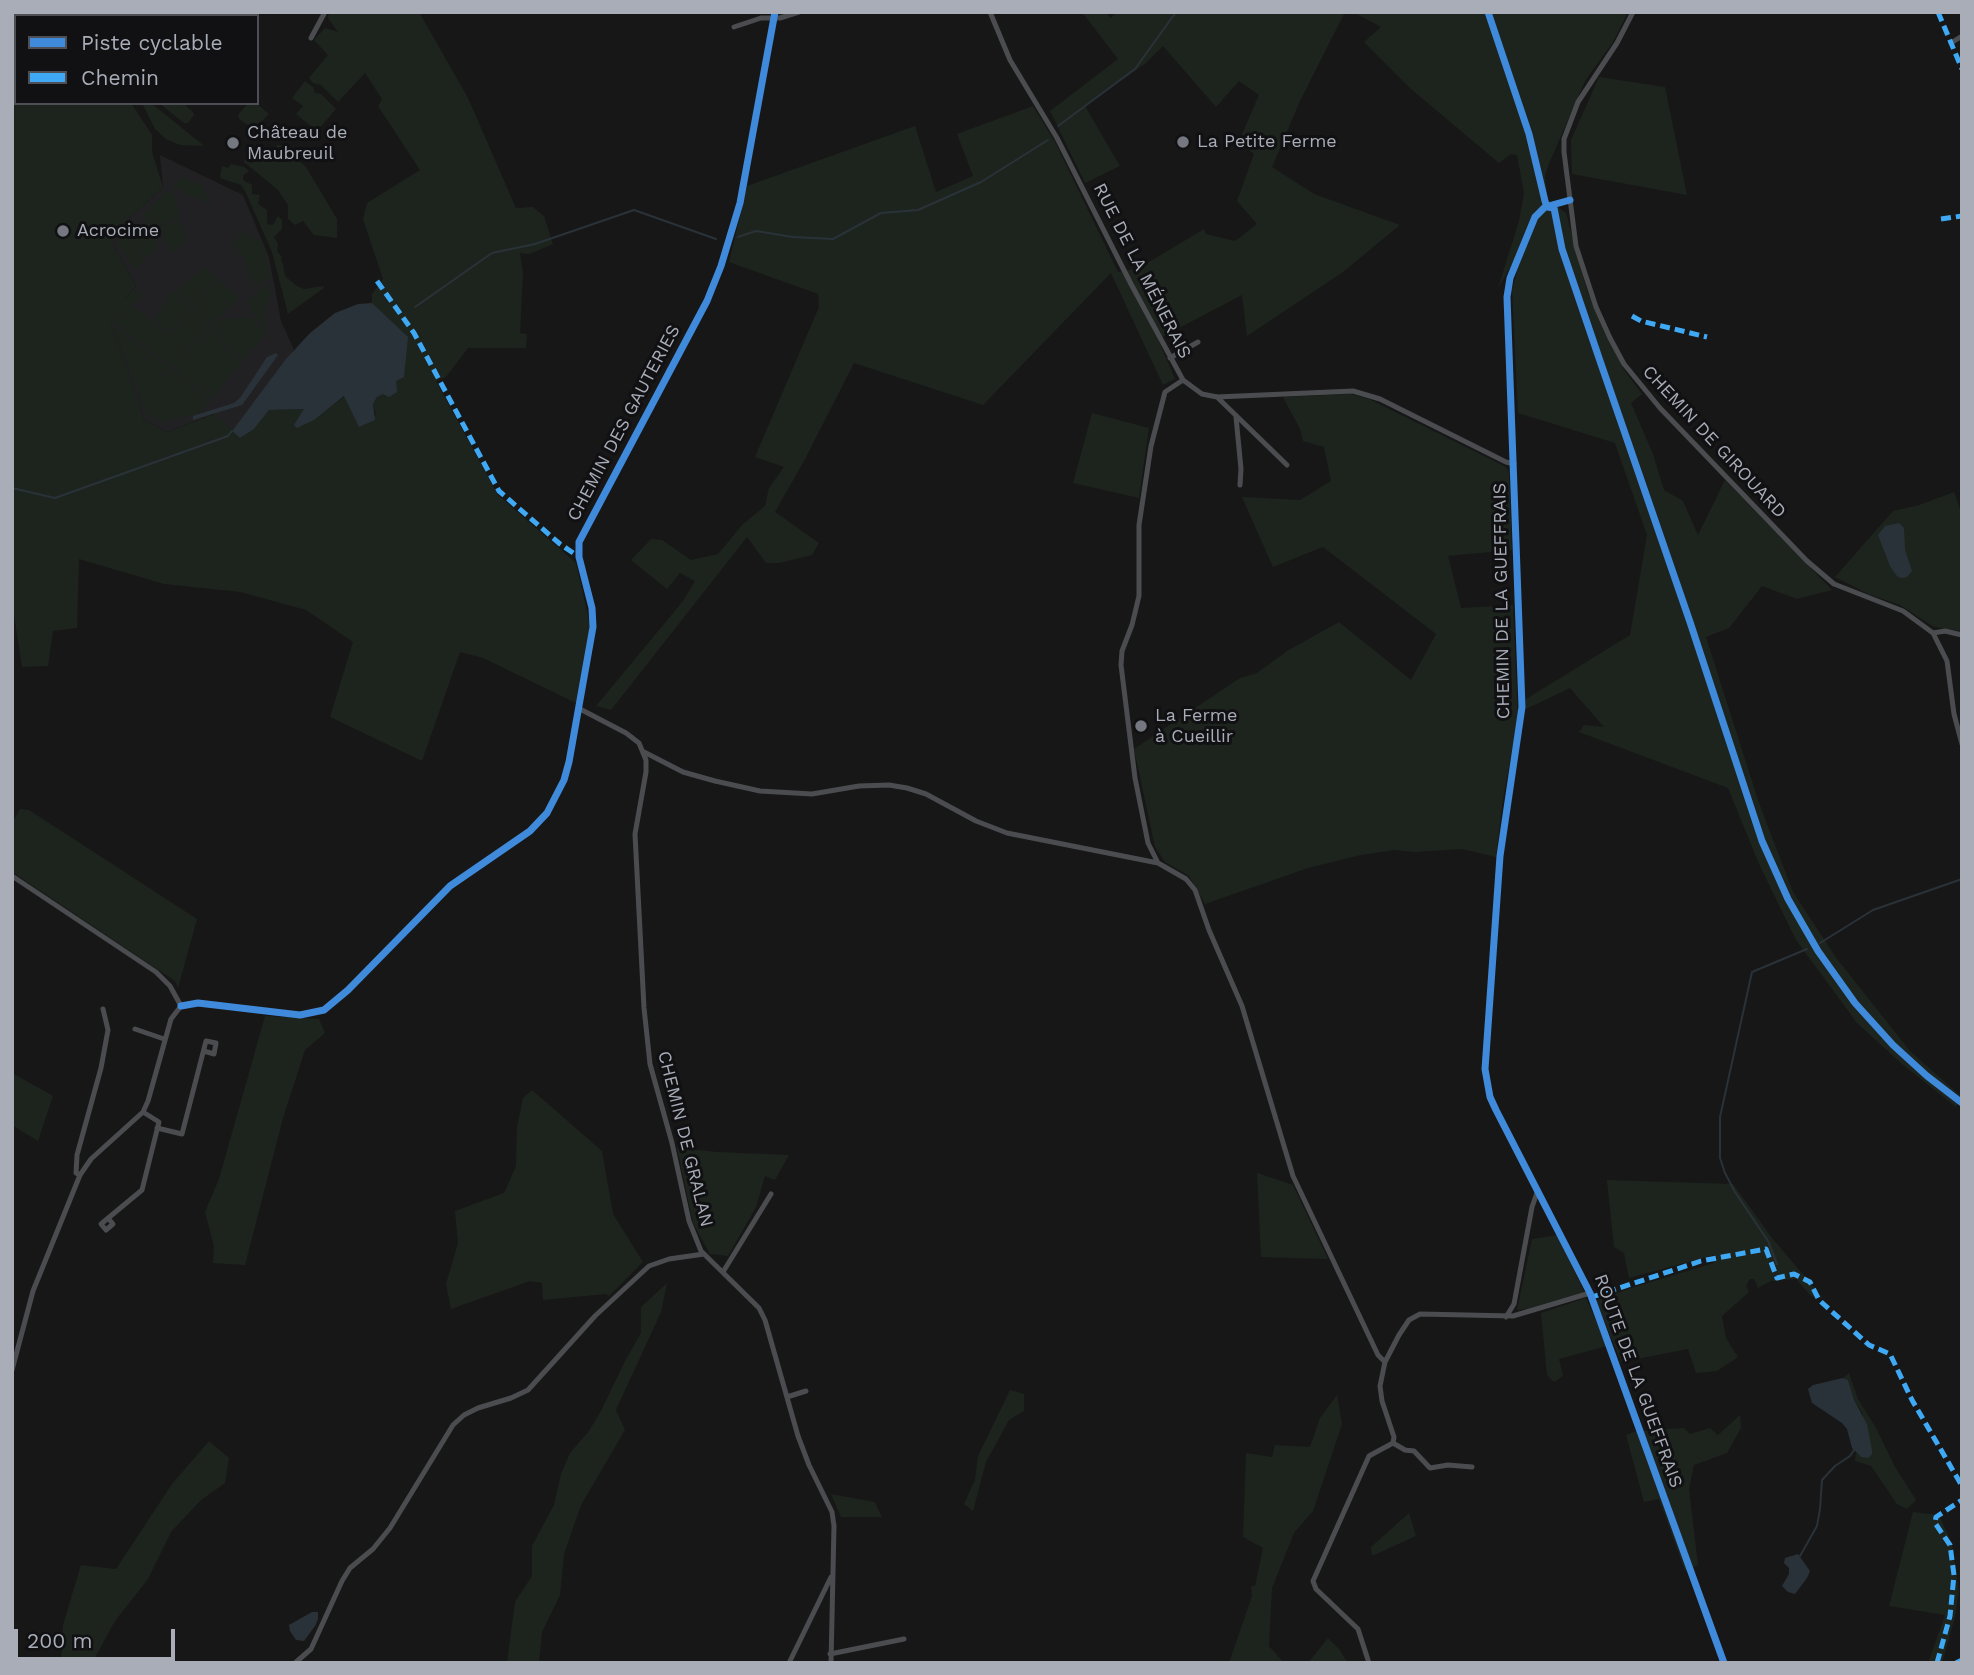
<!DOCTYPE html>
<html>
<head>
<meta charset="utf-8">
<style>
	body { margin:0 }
	#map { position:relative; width:1974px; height:1675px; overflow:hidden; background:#171717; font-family:"Work Sans",sans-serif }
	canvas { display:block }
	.frame { position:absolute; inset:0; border:14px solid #a8adb8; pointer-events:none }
	.legend { position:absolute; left:14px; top:14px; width:245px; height:91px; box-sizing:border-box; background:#111113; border:2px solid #4d4f55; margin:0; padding:9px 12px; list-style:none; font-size:21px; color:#a8adb8 }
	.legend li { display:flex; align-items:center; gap:14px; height:35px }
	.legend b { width:35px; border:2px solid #4d4f55 }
	.scale { position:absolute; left:14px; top:1629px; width:161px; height:32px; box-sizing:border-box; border:4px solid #a8adb8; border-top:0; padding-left:9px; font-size:21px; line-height:24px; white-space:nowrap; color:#a8adb8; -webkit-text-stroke:5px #111113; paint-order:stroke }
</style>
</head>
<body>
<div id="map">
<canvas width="1974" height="1675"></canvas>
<div class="frame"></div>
<ul class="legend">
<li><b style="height:9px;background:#408adc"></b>Piste cyclable</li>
<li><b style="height:9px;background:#3fa9f5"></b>Chemin</li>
</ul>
<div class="scale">200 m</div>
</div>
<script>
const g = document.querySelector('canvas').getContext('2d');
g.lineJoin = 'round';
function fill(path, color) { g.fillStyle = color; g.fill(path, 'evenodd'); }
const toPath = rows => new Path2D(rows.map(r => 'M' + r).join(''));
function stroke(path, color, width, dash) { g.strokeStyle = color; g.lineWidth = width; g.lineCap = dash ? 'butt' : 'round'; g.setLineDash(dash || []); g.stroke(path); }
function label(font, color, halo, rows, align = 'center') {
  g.font = font + ' "Work Sans",sans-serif'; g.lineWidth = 6; g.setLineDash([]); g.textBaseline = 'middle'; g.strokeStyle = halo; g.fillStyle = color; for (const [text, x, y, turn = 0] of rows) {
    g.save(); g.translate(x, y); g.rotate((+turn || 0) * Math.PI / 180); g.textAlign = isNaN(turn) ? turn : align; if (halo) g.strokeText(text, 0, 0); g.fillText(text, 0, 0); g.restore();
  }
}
const built = toPath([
	[160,155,243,195,269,257,281,321,294,350,232,431,214,414,167,432,144,419,107,311,118,308,136,286,112,243,111,235,163,187]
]);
const green = toPath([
	[12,12,59,12,63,16,16,16,16,103,131,103,152,135,152,152,163,187,111,235,112,243,136,286,125,299,139,288,143,296,113,324,109,316,144,419,167,432,215,414,240,438,254,429,269,410,305,409,313,420,345,396,359,426,376,415,373,404,377,397,383,394,383,315,372,303,372,294,383,279,363,219,367,203,420,170,378,106,382,99,365,73,338,102,321,85,313,83,309,78,328,55,314,40,325,28,338,32,328,18,329,12,419,12,468,98,516,208,533,207,544,216,553,244,529,254,520,253,523,273,520,333,527,334,526,348,468,348,446,377,436,381,498,495,576,563,590,625,578,704,483,658,460,652,422,761,330,717,353,642,306,610,240,592,164,584,79,559,77,628,53,631,48,666,22,667,12,602],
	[1082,12,1106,12,1111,18,1117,12,1345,12,1300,101,1272,167,1314,194,1400,225,1343,272,1247,336,1242,295,1158,339,1175,379,1163,385,1111,273,983,405,854,363,805,459,775,512,819,543,812,555,779,563,766,563,747,537,611,710,596,706,683,601,695,581,680,573,667,589,631,560,651,539,662,540,691,560,718,554,743,524,765,506,769,488,784,467,755,457,819,307,818,294,729,262,747,186,915,126,936,192,973,176,957,134,1033,106,1055,142,1118,272,1139,268,1204,229,1206,234,1235,241,1257,224,1237,201,1254,154,1239,141,1259,95,1239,81,1216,107,1163,46,1146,63,1085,106,1120,166,1085,183,1050,111,1118,59],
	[1353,12,1628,12,1613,42,1585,81,1548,166,1545,176,1548,200,1566,213,1587,291,1624,370,1642,394,1631,403,1653,454,1664,490,1683,501,1698,535,1725,480,1832,590,1797,599,1762,586,1729,628,1706,637,1759,803,1793,892,1837,959,1910,1051,1962,1097,1956,1107,1902,1064,1857,1023,1796,940,1759,864,1728,788,1579,732,1584,725,1604,727,1570,688,1526,709,1526,699,1630,635,1647,535,1615,443,1518,413,1512,290,1517,272,1510,268,1498,288,1519,221,1524,193,1517,155,1511,154,1499,163,1411,89,1364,42,1381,27],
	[1599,77,1665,87,1687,195,1572,174,1571,140],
	[305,81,313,87,315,93,321,94,336,109,317,131,296,114,303,106,292,98],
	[142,103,151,103,202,144,202,146,180,145,166,139,155,129],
	[159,103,183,103,193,112,194,115,188,123,184,123],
	[248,103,256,103,269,114,257,126,251,127,239,119,238,115],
	[257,145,260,145,269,155,274,152,277,145,280,145,306,167,337,219,337,238,314,235,303,221,295,225,288,219,288,205,278,190,244,162,245,159,251,163,257,161,257,156,252,151],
	[231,164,244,167,249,171,243,176,243,180,252,185,252,194,260,195,258,204,267,210,267,224,273,225,278,216,282,220,282,229,274,237,278,244,277,251,282,257,281,260,283,264,285,276,297,286,304,289,323,286,324,288,288,314,272,252,245,191,241,185,220,178,222,166,228,168],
	[183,177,203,186,212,205,173,187],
	[167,191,173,192,180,219,152,228,143,218,143,214],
	[181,221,186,240,173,252,162,239,164,236,161,232,158,235,153,229],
	[245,230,252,238,261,239,272,277,255,286,248,272,246,262,232,243],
	[146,231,159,246,147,258,128,237],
	[126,237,146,259,135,269,133,269,116,240],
	[205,269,216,277,192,307,177,291,194,275],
	[217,278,239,297,210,327,193,308],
	[268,281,270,296,263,317,267,330,265,335,248,302],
	[172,292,176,292,191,308,170,332,154,320],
	[133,307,170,334,192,309,209,328,171,368,115,323],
	[253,317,264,336,242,361,211,328,219,320],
	[113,325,170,369,141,400],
	[210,329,241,363,211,399,173,368],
	[172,369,210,400,201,412,162,422,146,414,141,401],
	[1350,394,1369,399,1506,467,1509,472,1512,550,1448,556,1461,608,1513,605,1518,718,1503,799,1496,857,1462,849,1415,852,1394,850,1361,855,1308,868,1205,904,1189,876,1165,862,1155,847,1134,749,1240,678,1257,673,1287,651,1339,622,1411,680,1436,634,1323,547,1273,567,1242,497,1300,500,1331,481,1324,447,1303,441,1300,429,1283,397],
	[1092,413,1149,428,1139,498,1073,483],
	[1954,492,1962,515,1962,631,1934,627,1900,605,1868,594,1835,577,1893,511,1919,505],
	[20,809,29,810,197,919,178,988,175,981,12,872,12,823],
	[265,1016,319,1019,325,1033,305,1050,283,1118,245,1265,213,1263,214,1246,205,1212,219,1179],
	[12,1073,53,1096,38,1141,12,1125],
	[532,1090,602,1151,613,1214,643,1262,609,1296,606,1294,543,1300,542,1283,530,1281,451,1309,446,1284,458,1243,455,1211,504,1193,516,1166,517,1127,523,1098],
	[677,1148,717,1152,789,1155,775,1180,765,1176,756,1207,728,1256,710,1254,693,1223],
	[1257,1173,1293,1185,1328,1259,1261,1257],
	[1607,1180,1733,1184,1772,1238,1823,1298,1811,1296,1796,1279,1771,1281,1758,1288,1754,1279,1750,1279,1746,1286,1749,1292,1722,1316,1726,1338,1738,1357,1717,1371,1696,1373,1688,1349,1621,1362,1596,1301,1631,1288,1714,1263,1714,1255,1629,1278,1624,1253,1614,1247],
	[1558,1235,1584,1292,1527,1309,1517,1310,1532,1239],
	[667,1283,661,1312,616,1410,625,1430,581,1505,564,1554,560,1595,542,1632,539,1663,507,1663,515,1602,532,1576,532,1546,554,1505,561,1474,570,1453,589,1431,601,1411,625,1361,641,1333,641,1307],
	[1586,1298,1607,1346,1559,1359,1563,1376,1554,1382,1547,1375,1541,1313],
	[1849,1373,1858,1399,1876,1428,1895,1467,1916,1500,1907,1509,1897,1504,1871,1466,1855,1461,1856,1453,1861,1457,1863,1414,1854,1400,1848,1380,1843,1378],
	[1010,1390,1024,1394,1024,1411,1009,1420,986,1462,973,1511,964,1504,975,1480,978,1456],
	[1337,1395,1342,1424,1313,1511,1294,1533,1272,1588,1269,1646,1284,1663,1229,1663,1252,1596,1251,1586,1255,1586,1263,1548,1243,1537,1246,1453,1272,1457,1275,1445,1310,1447,1320,1418],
	[1740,1415,1741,1428,1727,1453,1694,1465,1689,1489,1698,1565,1685,1571,1659,1499,1644,1502,1626,1435,1636,1431,1684,1428,1690,1434,1710,1428,1718,1435],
	[209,1441,229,1458,225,1483,201,1500,171,1532,148,1579,115,1621,92,1663,61,1663,63,1625,81,1565,116,1569,172,1484],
	[831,1494,875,1502,882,1517,841,1517],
	[1913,1512,1939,1515,1952,1544,1959,1591,1955,1617,1942,1663,1928,1663,1945,1615,1889,1606],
	[1409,1513,1416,1536,1372,1556,1371,1547],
	[1328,1638,1339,1649,1348,1663,1308,1663]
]);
const water = toPath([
	[372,303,408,337,404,377,396,381,397,392,389,397,383,394,377,397,373,404,375,420,359,427,344,396,314,420,297,428,294,425,304,409,269,410,254,429,240,438,232,431,286,359,310,333,335,313,358,304],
	[276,353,278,355,242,405,193,420,193,416,234,403,240,398,267,357],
	[1899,523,1904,528,1905,550,1912,571,1907,577,1901,578,1897,576,1890,566,1878,535,1885,526],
	[1843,1378,1848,1380,1854,1400,1867,1424,1872,1450,1872,1454,1868,1458,1861,1457,1852,1448,1847,1429,1842,1423,1812,1403,1808,1389,1813,1385],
	[1798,1554,1810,1571,1807,1578,1795,1594,1788,1592,1782,1586,1789,1574,1789,1568,1784,1563,1785,1558],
	[312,1612,318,1612,318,1619,315,1626,304,1641,296,1640,290,1631,289,1625]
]);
const stream = toPath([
	[1058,126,1135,69,1176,12],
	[738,237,756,231,793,237,833,239,881,213,918,210,981,182,1048,140],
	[415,307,492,253,535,244,634,210,716,239],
	[12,488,55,498,228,436,232,431],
	[1820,943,1873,910,1962,879],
	[1777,1264,1768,1241,1735,1192,1725,1173,1720,1158,1720,1117,1752,972,1807,949],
	[1800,1556,1817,1526,1820,1509,1822,1480,1835,1466,1850,1456,1854,1450]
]);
const street = toPath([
	[990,12,1010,60,1057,138,1131,284,1183,380,1202,394,1217,397,1353,391,1380,399,1506,462,1514,464],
	[1633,12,1617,43,1578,102,1564,139,1564,152,1576,246,1596,307,1610,338,1624,364,1660,408,1807,561,1834,584,1903,611,1933,633,1947,661,1954,714,1962,744],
	[734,27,761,18,780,18,799,12],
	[311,38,325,12],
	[1951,43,1962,36],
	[1570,200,1545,207,1535,217,1510,278,1507,297,1522,707,1500,856,1485,1069,1490,1097,1496,1110,1590,1293,1724,1663],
	[1170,358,1198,342],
	[1217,397,1287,465],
	[1236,417,1241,469,1240,485],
	[1933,633,1945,631,1962,635],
	[580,709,626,733,639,743,646,760,646,772,635,834,644,1008,650,1064,672,1143,689,1221,701,1251,759,1308,765,1320,798,1436,809,1465,832,1512,834,1526,831,1663],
	[644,752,683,772,715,781,760,791,812,794,859,786,889,785,907,788,926,794,976,821,1007,833,1158,863,1186,879,1195,890,1209,930,1242,1006,1293,1176,1378,1355,1385,1362],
	[1158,863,1148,843,1135,778,1121,665,1122,651,1132,625,1139,596,1139,525,1151,446,1165,392,1183,380],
	[12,876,156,972,170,986,181,1006],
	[181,1006,198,1003,300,1015,324,1010,348,990,450,886,530,831,547,813,564,780,569,762,593,627,592,608,579,557,579,542,707,301,721,266,740,203,775,12],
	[135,1029,164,1039],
	[157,1128,182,1134,206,1041,216,1043,214,1054,204,1051],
	[80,1175,76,1173,77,1155,101,1068,108,1030,103,1009],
	[108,1218,113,1224,106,1230,101,1224,142,1190,159,1122,143,1112],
	[723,1272,771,1194],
	[1506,1317,1514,1304,1532,1207,1538,1190],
	[12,1370,33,1291,80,1175,91,1159,143,1112,148,1101,171,1019,181,1006],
	[787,1397,806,1391],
	[1393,1443,1405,1450,1414,1451,1430,1468,1448,1465,1472,1467],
	[830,1654,904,1639],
	[295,1663,311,1649,342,1581,350,1568,373,1549,390,1528,453,1425,464,1415,478,1408,511,1398,528,1390,595,1316,649,1266,669,1259,704,1254],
	[789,1663,831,1577],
	[1369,1663,1358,1629,1316,1589,1313,1581,1369,1456,1393,1443,1394,1437,1382,1401,1380,1386,1385,1362,1399,1335,1409,1320,1420,1314,1513,1316,1590,1293]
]);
const quiet = toPath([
	[1938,12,1962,69],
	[1941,219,1962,216],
	[377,281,414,333,499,491,560,544,579,557],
	[1632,316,1641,321,1707,337],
	[1592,1297,1701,1261,1766,1249,1777,1278,1794,1274,1810,1282,1819,1300,1869,1345,1890,1354,1912,1400,1962,1486],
	[1937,1663,1950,1616,1954,1575,1950,1545,1935,1523,1936,1517,1962,1500],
	[1956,1663,1962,1660]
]);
const cycleway = toPath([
	[1488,12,1529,134,1545,201,1547,207,1554,208,1562,249,1599,358,1690,622,1762,841,1788,899,1818,951,1855,1003,1893,1045,1927,1076,1962,1103],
	[1570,200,1545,207,1535,217,1510,278,1507,297,1522,707,1500,856,1485,1069,1490,1097,1496,1110,1590,1293,1724,1663],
	[181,1006,198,1003,300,1015,324,1010,348,990,450,886,530,831,547,813,564,780,569,762,593,627,592,608,579,557,579,542,707,301,721,266,740,203,775,12]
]);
const markers = [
	[1183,142,7,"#757880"],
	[233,143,7,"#757880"],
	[63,231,7,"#757880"],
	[1141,726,7,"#757880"]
];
const poiNames = [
	["Château de",247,133],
	["Maubreuil",247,154],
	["La Petite Ferme",1197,142],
	["Acrocime",77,231],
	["La Ferme",1155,716],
	["à Cueillir",1155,737]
];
const streetNames = [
	["RUE DE LA MÉNERAIS",1142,271,63],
	["CHEMIN DES GAUTERIES",624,423,-62],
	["CHEMIN DE GIROUARD",1714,442,47],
	["CHEMIN DE LA GUEFFRAIS",1502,601,-91],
	["CHEMIN DE GRALAN",685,1139,76],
	["ROUTE DE LA GUEFFRAIS",1638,1381,70]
];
fill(built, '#212123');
fill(green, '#1d241e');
fill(water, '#2a3239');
stroke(stream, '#2a3239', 2);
stroke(street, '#4b4c50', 5);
stroke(quiet, '#3fa9f5', 5, [10, 5]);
stroke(cycleway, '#408adc', 7);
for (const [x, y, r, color] of markers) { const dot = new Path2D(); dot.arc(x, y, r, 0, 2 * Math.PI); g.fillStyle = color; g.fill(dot); stroke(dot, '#111113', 2.5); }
label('18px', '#a8adb8', '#111113', poiNames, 'left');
label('18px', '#a8adb8', '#111113', streetNames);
</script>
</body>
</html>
